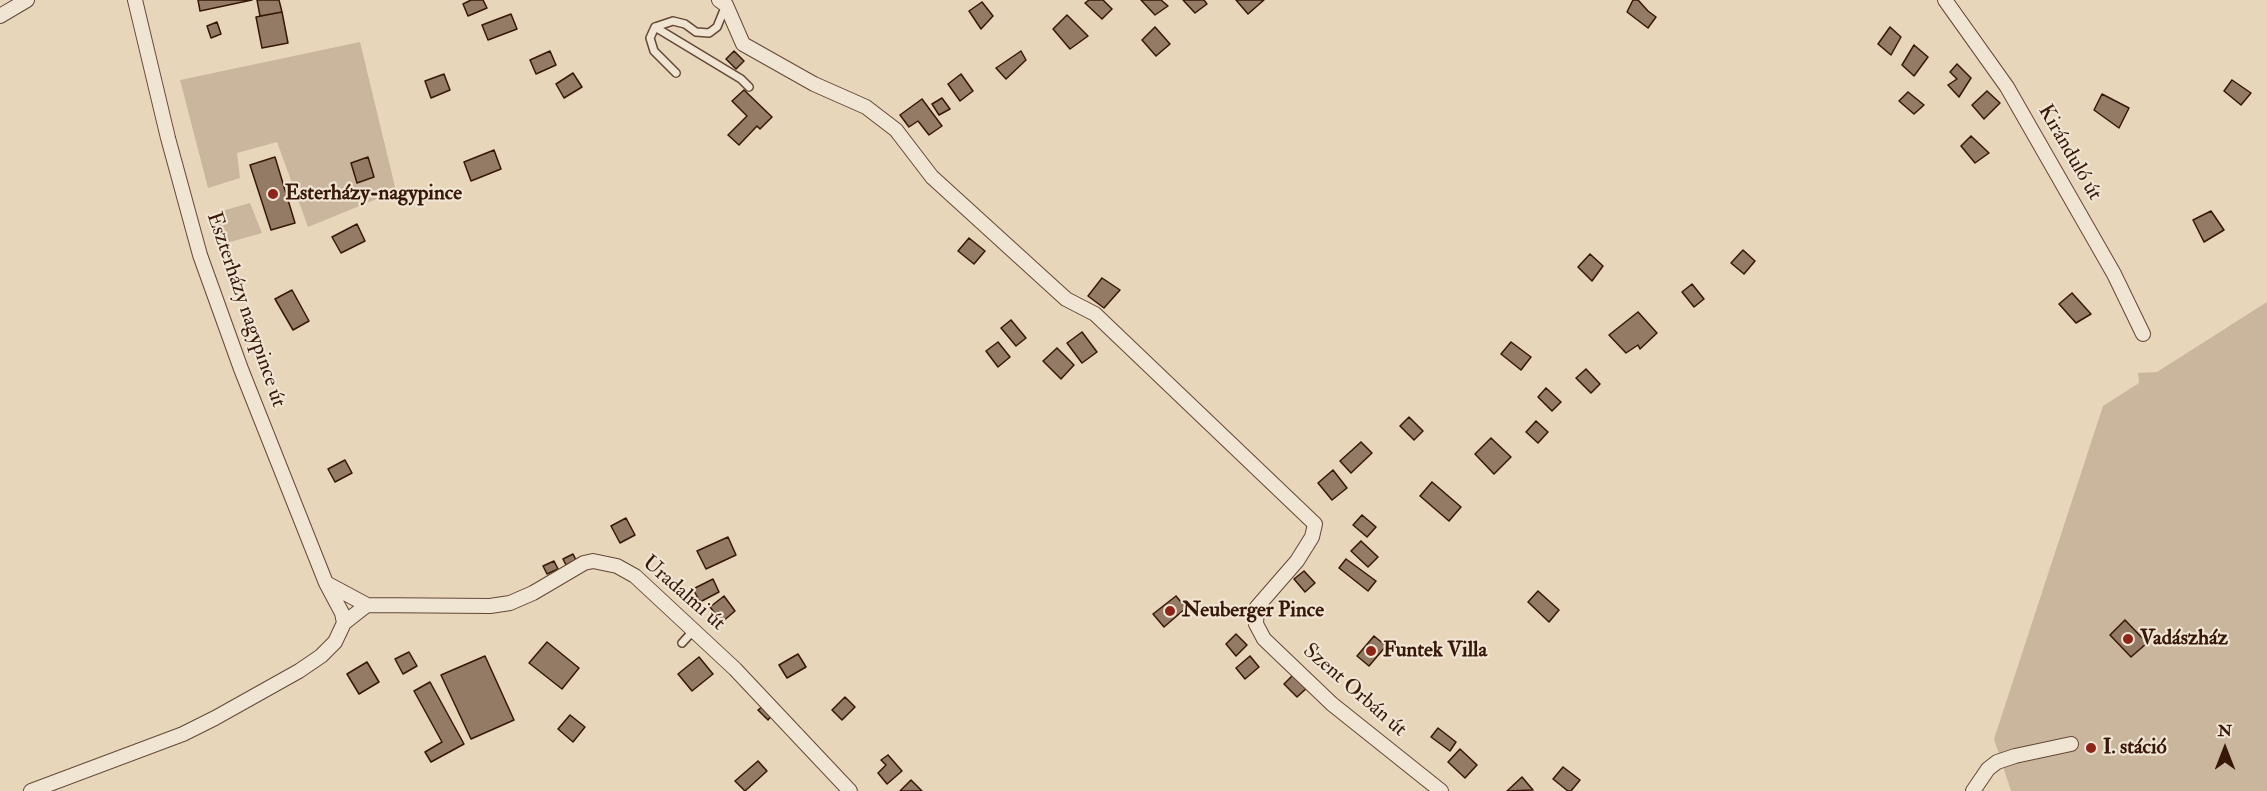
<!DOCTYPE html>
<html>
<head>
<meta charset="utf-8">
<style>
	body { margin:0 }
	#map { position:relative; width:2267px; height:791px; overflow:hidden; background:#e8d6bb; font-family:"IM FELL Double Pica",serif }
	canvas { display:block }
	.north { position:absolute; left:2195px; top:719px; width:60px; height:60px; -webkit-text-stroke:4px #f0e4d3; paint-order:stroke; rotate:0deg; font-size:16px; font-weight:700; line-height:24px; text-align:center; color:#371808 }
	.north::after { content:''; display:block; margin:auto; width:21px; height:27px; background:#371808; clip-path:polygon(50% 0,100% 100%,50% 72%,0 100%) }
</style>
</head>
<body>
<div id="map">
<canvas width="2267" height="791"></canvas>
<div class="north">N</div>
</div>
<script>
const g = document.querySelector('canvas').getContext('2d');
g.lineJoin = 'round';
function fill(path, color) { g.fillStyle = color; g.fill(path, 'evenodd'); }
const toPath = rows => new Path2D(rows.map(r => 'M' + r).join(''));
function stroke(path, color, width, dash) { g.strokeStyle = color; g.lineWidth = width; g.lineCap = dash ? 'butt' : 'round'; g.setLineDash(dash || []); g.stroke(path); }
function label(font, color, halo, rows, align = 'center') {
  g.font = font + ' "IM FELL Double Pica",serif'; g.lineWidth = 4.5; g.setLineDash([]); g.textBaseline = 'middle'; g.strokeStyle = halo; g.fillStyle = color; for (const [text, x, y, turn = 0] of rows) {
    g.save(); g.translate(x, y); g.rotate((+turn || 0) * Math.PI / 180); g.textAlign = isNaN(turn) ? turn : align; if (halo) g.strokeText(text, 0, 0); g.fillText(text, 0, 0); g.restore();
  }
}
const green = toPath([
	[360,42,396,191,308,227,277,142,237,153,240,178,208,188,180,80],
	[250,203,262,233,223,244,215,213],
	[2267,302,2267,791,2011,791,1994,739,2103,406,2139,383,2138,373,2157,372]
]);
const building = toPath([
	[198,0,252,0,200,11,198,0],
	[257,0,279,0,282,12,260,16,257,0],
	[471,0,483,0,487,8,468,16,463,4,471,0],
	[1089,0,1103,0,1112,9,1102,19,1085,3,1089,0],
	[1141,0,1161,0,1168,6,1155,15,1141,0],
	[1183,0,1204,0,1207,4,1195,13,1183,0],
	[1236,0,1264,0,1248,14,1236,0],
	[1633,0,1638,0,1648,11,1656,17,1648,28,1627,12,1633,0],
	[982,2,993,16,981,29,969,11,982,2],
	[282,12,288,43,262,48,256,17,282,12],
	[511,14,517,29,488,40,482,25,511,14],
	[1067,15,1088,36,1070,49,1053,29,1067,15],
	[217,22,221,34,211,38,207,26,217,22],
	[1155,27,1170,44,1156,56,1142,40,1155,27],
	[1890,27,1901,37,1891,55,1878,44,1890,27],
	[1914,45,1928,57,1914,76,1902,65,1914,45],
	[550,51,556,65,536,74,530,60,550,51],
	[734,51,744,61,736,69,726,59,734,51],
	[1021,51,1026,60,1006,79,996,68,1021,51],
	[1957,64,1971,78,1959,97,1948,85,1957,79,1950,72,1957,64],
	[573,73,582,87,564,98,556,84,573,73],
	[444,74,450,90,431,98,425,81,444,74],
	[961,74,973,91,960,101,948,84,961,74],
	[2232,80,2251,93,2241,105,2224,91,2232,80],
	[744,90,772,117,760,129,757,126,739,145,728,135,747,116,732,101,744,90],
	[1987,91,2000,103,1984,119,1972,105,1987,91],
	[1908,92,1924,105,1914,114,1899,101,1908,92],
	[2102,94,2129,108,2119,128,2094,110,2102,94],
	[942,98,950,109,939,115,932,104,942,98],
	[922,99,942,126,929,135,918,121,909,127,900,115,922,99],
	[1971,136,1989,153,1975,163,1961,146,1971,136],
	[494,150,501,169,471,181,464,162,494,150],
	[275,157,295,223,271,230,250,165,275,157],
	[368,157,374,177,357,183,351,163,368,157],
	[2211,211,2224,230,2204,242,2193,220,2211,211],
	[357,224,365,241,341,253,332,237,357,224],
	[969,238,985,251,974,264,958,251,969,238],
	[1743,250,1755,261,1744,274,1731,263,1743,250],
	[1590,254,1603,266,1592,281,1578,267,1590,254],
	[1102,278,1120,290,1104,308,1088,296,1102,278],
	[1692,284,1704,299,1694,307,1682,292,1692,284],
	[292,290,309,321,293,330,275,299,292,290],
	[2072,293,2091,314,2076,323,2059,304,2072,293],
	[1638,312,1657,333,1640,349,1638,345,1626,353,1609,335,1638,312],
	[1011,320,1026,338,1016,346,1001,328,1011,320],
	[1082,332,1097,352,1082,363,1067,343,1082,332],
	[998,342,1010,357,998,367,986,351,998,342],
	[1511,342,1531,357,1521,370,1501,354,1511,342],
	[1057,348,1074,365,1061,379,1043,361,1057,348],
	[1586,369,1600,384,1591,393,1576,378,1586,369],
	[1546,388,1561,402,1552,411,1538,397,1546,388],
	[1409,417,1423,431,1414,440,1400,426,1409,417],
	[1536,421,1548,432,1538,443,1526,432,1536,421],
	[1491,438,1511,457,1494,474,1475,454,1491,438],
	[1361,442,1372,453,1351,473,1340,461,1361,442],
	[345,460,352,473,335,482,328,469,345,460],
	[1333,470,1347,488,1332,500,1318,483,1333,470],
	[1432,482,1461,507,1449,521,1420,496,1432,482],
	[1362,515,1376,527,1367,537,1353,525,1362,515],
	[626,518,635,535,620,543,611,526,626,518],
	[728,537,736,555,706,569,697,551,728,537],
	[1361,541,1378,557,1368,567,1351,551,1361,541],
	[573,554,576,560,566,565,563,559,573,554],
	[1346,559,1376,581,1368,591,1339,568,1346,559],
	[554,561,558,569,547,574,543,566,554,561],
	[1304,571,1315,583,1305,592,1294,579,1304,571],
	[713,579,719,592,700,602,693,589,713,579],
	[1538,591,1559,610,1549,622,1528,602,1538,591],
	[724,596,735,611,722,622,710,607,724,596],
	[1176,596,1186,608,1164,627,1153,614,1176,596],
	[2125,620,2147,643,2131,657,2110,635,2125,620],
	[1236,634,1247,645,1236,656,1226,644,1236,634],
	[1374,636,1386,646,1369,666,1357,656,1374,636],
	[547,642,579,668,562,689,529,663,547,642],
	[409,652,417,666,403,674,395,659,409,652],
	[798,654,806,667,787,678,779,665,798,654],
	[485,656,514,720,471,739,441,675,485,656],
	[1250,656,1259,667,1245,679,1236,668,1250,656],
	[699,657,713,674,692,691,678,674,699,657],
	[367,662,379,682,359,694,347,674,367,662],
	[1294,674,1308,687,1297,697,1284,684,1294,674],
	[430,682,464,744,431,762,425,752,442,742,414,691,430,682],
	[845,697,855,707,842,720,832,710,845,697],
	[763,706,772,715,768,720,758,710,763,706],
	[570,715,585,727,573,742,558,729,570,715],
	[1438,728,1456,742,1450,751,1431,737,1438,728],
	[1460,749,1477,765,1465,778,1448,762,1460,749],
	[888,755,902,771,887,784,878,773,886,765,881,760,888,755],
	[758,761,767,771,745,791,735,781,758,761],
	[1563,767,1580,780,1571,791,1568,791,1553,779,1563,767],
	[1522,777,1533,790,1507,791,1522,777],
	[911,780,922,791,900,791,911,780]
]);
const service = toPath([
	[655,27,741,79,749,87],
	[676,73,654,51,650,38,655,27,673,21,685,24,696,32,709,33,717,27,726,5],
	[682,643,693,631]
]);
const minor = toPath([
	[135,0,168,138,200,255,241,369,326,583,342,613,344,623],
	[719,0,726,5,743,44,814,84,866,107,896,130,932,177,1066,299,1095,314,1315,524,1312,537,1297,561,1257,607,1256,624,1264,639,1332,704,1441,791],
	[1945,0,2007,87,2114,274,2143,334],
	[0,16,27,0],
	[326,583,367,605,490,606,510,603,533,593,584,563,593,561,617,566,635,576,735,669,850,791],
	[31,791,183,734,215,718,299,671,321,656,335,642,344,623,367,605],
	[1973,791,1988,769,1997,762,2015,756,2071,744]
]);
const markers = [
	[273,194,6,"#8f2418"],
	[1170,611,6,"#8f2418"],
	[2128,639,6,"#8f2418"],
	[1371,651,6,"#8f2418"],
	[2091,748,6,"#8f2418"]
];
const streetNames = [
	["Kiránduló út",2069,153,60],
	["Eszterházy nagypince út",245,310,71],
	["Uradalmi út",683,594,41],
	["Szent Orbán út",1354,691,41]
];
const poiNames = [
	["Esterházy-nagypince",285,194],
	["Neuberger Pince",1182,611],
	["Vadászház",2140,639],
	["Funtek Villa",1383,651],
	["I. stáció",2103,748]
];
fill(green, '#cab69d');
fill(building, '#937b65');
stroke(building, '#371808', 1.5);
stroke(service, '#634835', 10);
stroke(minor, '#634835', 16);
stroke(service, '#f0e4d3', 7);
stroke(minor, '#f0e4d3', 14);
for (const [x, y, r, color] of markers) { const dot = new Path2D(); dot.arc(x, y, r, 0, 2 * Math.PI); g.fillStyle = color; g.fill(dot); stroke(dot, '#f0e4d3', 2); }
label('21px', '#371808', '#f0e4d3', streetNames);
label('bold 21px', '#371808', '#f0e4d3', poiNames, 'left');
</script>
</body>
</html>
